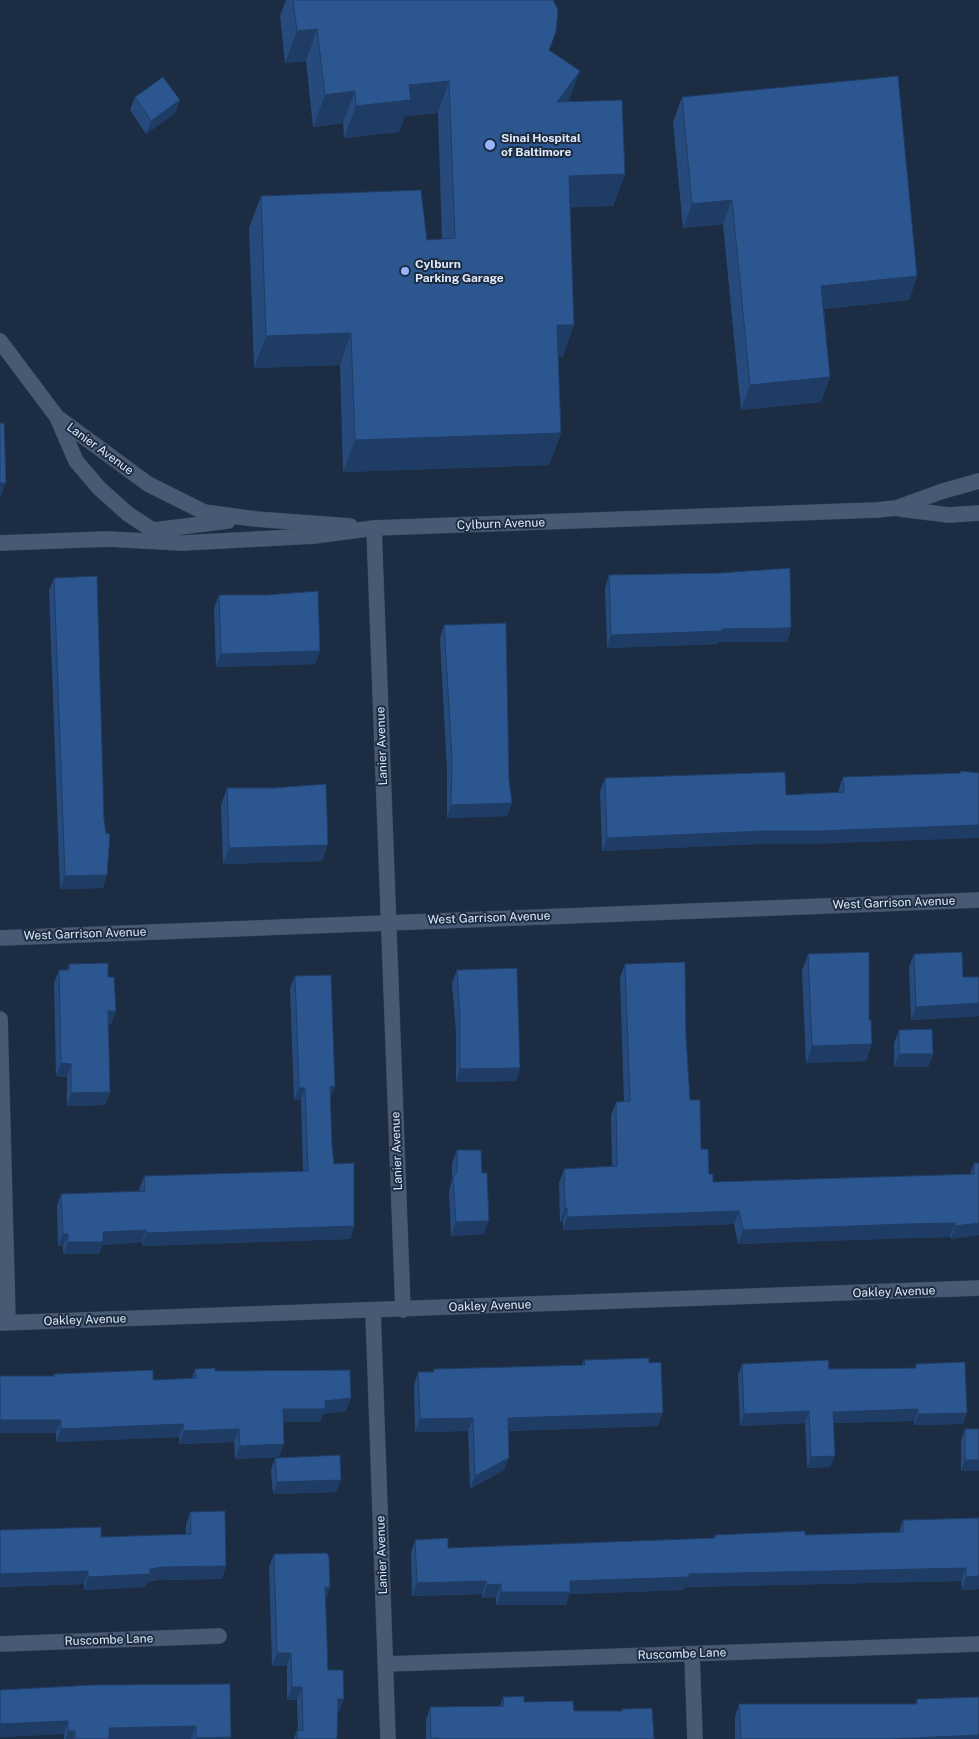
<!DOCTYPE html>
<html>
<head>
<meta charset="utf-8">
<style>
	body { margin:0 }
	canvas { display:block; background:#1c2c42 }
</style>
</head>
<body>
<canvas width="979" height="1739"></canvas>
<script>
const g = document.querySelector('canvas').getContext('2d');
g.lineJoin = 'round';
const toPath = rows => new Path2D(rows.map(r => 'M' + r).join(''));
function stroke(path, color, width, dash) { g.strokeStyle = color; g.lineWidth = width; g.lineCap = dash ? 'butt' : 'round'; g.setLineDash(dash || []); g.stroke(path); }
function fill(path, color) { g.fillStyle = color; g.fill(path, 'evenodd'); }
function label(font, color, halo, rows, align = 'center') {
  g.font = font + ' "Public Sans",sans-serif'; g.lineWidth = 4; g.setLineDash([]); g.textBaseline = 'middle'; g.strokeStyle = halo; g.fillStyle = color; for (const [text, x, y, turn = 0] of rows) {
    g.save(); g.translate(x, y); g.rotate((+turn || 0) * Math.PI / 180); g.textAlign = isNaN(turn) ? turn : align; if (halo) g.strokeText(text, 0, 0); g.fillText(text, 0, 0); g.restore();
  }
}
const street = toPath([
	[0,341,57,417,76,461,99,488,128,514,154,531,173,539],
	[57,417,148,484,204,512,255,519,350,526],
	[900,509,949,515,979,513],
	[374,528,403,1310],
	[154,530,228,521],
	[0,543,107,539,183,543,314,536,374,528,877,510,896,508,943,491,979,481],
	[0,938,979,900],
	[0,1019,8,1322],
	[373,1310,388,1739],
	[0,1323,979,1288],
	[0,1644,219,1636],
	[692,1654,695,1739],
	[386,1664,979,1644]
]);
const wall = toPath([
	[286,0,553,0,549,50,580,71,568,102,625,174,613,206,570,207,563,357,558,357,561,433,549,465,343,472,340,365,254,368,249,228,261,196,427,240,442,239,438,113,405,116,399,132,344,138,343,123,313,127,306,61,285,63,280,16],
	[135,97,180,100,175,113,146,134,130,110],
	[682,97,917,276,909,300,824,309,830,377,821,402,741,410,723,224,683,228,673,122],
	[609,575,791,628,787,642,718,642,717,644,607,648,605,588],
	[54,578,103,888,60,889,49,591],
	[219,595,266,595,320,651,315,664,216,667,214,608],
	[444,625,509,779,512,803,507,816,447,818,447,771,440,638],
	[960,771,979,773,814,844,758,844,602,851,600,791,605,778,786,795,838,792,843,777,960,774],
	[227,788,273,788,322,861,223,864,221,805],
	[808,954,866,1061,806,1063,802,971],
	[914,954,963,977,979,977,979,1016,911,1020,909,967],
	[69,964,108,977,116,1011,111,1024,108,1024,110,1092,105,1105,67,1106,67,1077,56,1076,54,983,59,970,67,970],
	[625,964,686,1037,690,1100,701,1149,709,1174,713,1182,970,1174,974,1163,979,1163,979,1235,951,1239,950,1237,901,1238,738,1244,734,1224,563,1230,563,1222,560,1222,559,1183,564,1169,612,1166,611,1115,616,1102,624,1102,620,977],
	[457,970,520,1068,516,1081,456,1082,456,1033,452,983],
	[295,976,330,1099,332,1145,334,1164,354,1226,350,1239,142,1246,142,1242,102,1245,99,1254,63,1254,63,1246,58,1246,57,1207,61,1194,140,1191,139,1189,144,1176,303,1171,301,1100,294,1100,290,988],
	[899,1030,933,1054,928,1067,894,1067,894,1043],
	[457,1150,482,1173,484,1234,451,1236,449,1192,452,1180,452,1163],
	[584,1360,649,1363,658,1426,508,1431,504,1470,470,1489,468,1431,415,1432,414,1385,418,1372,433,1372,434,1369,582,1365],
	[742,1364,829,1369,915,1368,916,1364,963,1424,914,1425,914,1421,833,1423,835,1456,830,1467,807,1468,805,1423,740,1426,738,1375],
	[195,1369,215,1371,351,1398,346,1411,323,1414,320,1422,283,1422,279,1457,235,1459,234,1442,179,1444,179,1437,56,1442,56,1433,0,1433,53,1376,54,1374,153,1380,192,1378],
	[965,1429,979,1471,961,1471,961,1440],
	[275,1458,341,1480,336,1492,273,1494,271,1470],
	[190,1512,226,1566,222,1579,159,1580,147,1582,145,1587,84,1590,84,1584,0,1587,101,1537,186,1534,186,1525],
	[979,1518,979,1589,962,1590,961,1581,685,1587,684,1590,569,1594,566,1605,496,1605,496,1597,482,1598,482,1594,412,1596,411,1553,415,1540,448,1548,714,1538,715,1535,805,1535,899,1532,903,1520],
	[274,1554,330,1587,326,1599,328,1670,339,1712,338,1712,337,1739,294,1739,297,1730,298,1730,297,1700,287,1700,287,1666,272,1666,269,1567],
	[93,1685,231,1737,230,1739,64,1739,64,1734,0,1737,0,1690],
	[503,1697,524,1702,574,1711,654,1739,426,1739,426,1720,430,1707,500,1707],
	[917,1699,979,1739,735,1739,735,1717,739,1704,915,1704]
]);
const shadedWall = toPath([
	[317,29,306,61,285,63,297,31],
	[580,71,568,103,557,102],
	[449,81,438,113,405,116,399,132,344,138,356,106,409,85],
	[355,91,343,123,313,127,325,95],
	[180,100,175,113,146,134,151,121],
	[625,174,613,206,557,208,569,176],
	[732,200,723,224,683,228,692,204],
	[917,276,909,300,812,310,821,286],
	[557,325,574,325,563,357,545,357],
	[351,333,340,365,254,368,266,336],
	[830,377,821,402,741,410,750,385],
	[561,433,549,465,343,472,355,440],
	[0,483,6,483,1,496,0,496],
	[791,628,787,642,718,642,717,644,607,648,611,635,722,629],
	[320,651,315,664,216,667,221,654],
	[512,803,507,816,447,818,451,805],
	[979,825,979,838,814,844,758,844,602,851,607,838,763,831],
	[328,845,322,861,223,864,229,848],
	[107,875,103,888,60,889,65,876],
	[979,1003,979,1016,911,1020,916,1007],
	[108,1011,116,1011,111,1024,103,1024],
	[872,1044,866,1061,806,1063,812,1046],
	[899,1054,933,1054,928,1067,894,1067],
	[61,1063,71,1064,67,1077,56,1076],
	[520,1068,516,1081,456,1082,460,1069],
	[335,1086,330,1099,330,1087],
	[299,1088,305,1088,301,1100,294,1100],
	[110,1092,105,1105,67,1106,71,1093],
	[565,1208,567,1208,563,1222,560,1222],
	[739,1211,734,1224,563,1230,567,1217],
	[489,1221,484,1234,451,1236,456,1222],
	[955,1223,950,1237,738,1244,743,1230],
	[979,1223,979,1235,951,1239,955,1226],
	[354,1226,350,1239,142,1246,146,1233],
	[146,1230,142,1242,102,1245,99,1254,63,1254,68,1242,103,1232],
	[63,1234,68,1234,63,1246,58,1246],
	[351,1398,346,1411,323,1414,320,1422,278,1422,283,1409,325,1401],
	[918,1409,914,1421,828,1423,833,1412],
	[809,1411,805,1423,740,1426,744,1414],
	[663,1413,658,1426,503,1431,508,1418],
	[967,1413,963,1424,914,1425,918,1414],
	[473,1418,468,1431,415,1432,420,1419],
	[0,1420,61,1420,56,1433,0,1433],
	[183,1424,179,1437,56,1442,61,1429],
	[239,1429,234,1442,179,1444,184,1431],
	[284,1444,279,1457,235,1459,240,1446],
	[835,1456,830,1467,807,1468,811,1457],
	[509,1458,504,1470,470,1489,475,1476],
	[965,1460,979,1460,979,1471,961,1471],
	[341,1480,336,1492,273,1494,277,1482],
	[226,1566,222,1579,159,1580,147,1582,145,1587,84,1590,88,1577,164,1567],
	[966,1568,961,1581,685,1587,684,1590,569,1594,566,1605,496,1605,501,1592,570,1581,689,1574],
	[88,1571,84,1584,0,1587,0,1574],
	[979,1576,979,1589,962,1590,966,1577],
	[486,1581,482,1594,412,1596,417,1583],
	[501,1584,496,1597,482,1598,487,1585],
	[325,1587,330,1587,325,1600],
	[277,1653,291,1653,287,1666,272,1666],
	[292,1687,302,1687,297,1700,287,1700],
	[338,1699,344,1699,339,1712,333,1712],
	[68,1721,64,1734,0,1737,0,1724],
	[196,1726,191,1739,105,1739,109,1728],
	[68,1731,75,1731,73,1739,66,1739],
	[979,1735,979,1739,889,1739],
	[231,1737,230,1739,196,1739,196,1738]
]);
const building = toPath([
	[293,0,553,0,558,10,556,32,549,50,580,71,557,102,622,100,625,174,569,176,574,325,557,325,561,433,355,440,351,333,266,336,261,196,421,190,427,240,455,238,449,81,409,85,411,100,356,106,355,91,325,95,317,29,297,31,293,0],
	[898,76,917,276,821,286,830,377,750,385,732,200,692,204,682,97,898,76],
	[163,77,180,100,151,121,135,97,163,77],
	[0,423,4,423,6,483,0,483,0,423],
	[790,568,791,628,722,629,722,631,611,635,609,575,720,573,790,568],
	[97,576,104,820,106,833,110,834,107,875,65,876,54,578,97,576],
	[318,591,320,651,221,654,219,595,266,595,318,591],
	[506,623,509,779,512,803,451,805,452,758,444,625,506,623],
	[960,771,979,773,979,825,818,831,763,831,607,838,605,778,785,772,786,795,844,792,843,777,961,773,960,771],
	[326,784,328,845,229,848,227,788,273,788,326,784],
	[869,952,869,1020,871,1020,872,1044,812,1046,808,954,869,952],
	[962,952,963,977,979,977,979,1003,916,1007,914,954,962,952],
	[685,962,686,1037,690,1100,700,1100,701,1149,708,1149,709,1174,713,1174,713,1182,974,1174,974,1163,979,1163,979,1223,955,1226,955,1223,905,1224,743,1230,739,1211,567,1217,567,1208,565,1208,564,1169,617,1166,616,1102,630,1101,625,964,685,962],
	[108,963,108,977,114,977,116,1011,108,1011,110,1092,71,1093,71,1064,61,1063,59,970,69,970,69,964,108,963],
	[517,968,520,1068,460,1069,460,1019,457,970,517,968],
	[331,975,335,1086,330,1087,332,1145,334,1164,354,1163,354,1226,146,1233,146,1230,103,1232,103,1242,68,1242,68,1234,63,1234,61,1194,145,1191,144,1176,308,1171,305,1088,299,1088,295,976,331,975],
	[932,1029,933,1054,899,1054,899,1030,932,1029],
	[457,1150,481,1150,482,1173,487,1173,489,1221,456,1222,453,1179,455,1173,457,1173,457,1150],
	[649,1358,649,1363,661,1362,663,1413,508,1418,509,1458,475,1476,473,1418,420,1419,418,1372,434,1372,434,1369,585,1365,584,1360,649,1358],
	[828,1360,829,1369,916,1368,916,1364,965,1362,967,1413,918,1414,918,1409,833,1412,835,1456,811,1457,809,1411,744,1414,742,1364,828,1360],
	[215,1368,215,1371,350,1370,351,1398,325,1401,325,1409,283,1409,284,1444,240,1446,239,1429,184,1431,183,1424,61,1429,61,1420,0,1420,0,1376,54,1376,54,1374,153,1370,153,1380,196,1378,195,1369,215,1368],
	[965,1429,979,1429,979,1460,965,1460,965,1429],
	[340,1455,341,1480,277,1482,275,1458,340,1455],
	[225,1511,226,1566,164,1567,150,1569,150,1574,88,1577,88,1571,0,1574,0,1530,101,1527,101,1537,191,1534,190,1512,225,1511],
	[979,1518,979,1576,966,1577,966,1568,689,1574,689,1577,570,1581,570,1592,501,1592,501,1584,487,1585,486,1581,417,1583,415,1540,448,1538,448,1548,715,1538,715,1535,781,1532,805,1531,805,1535,903,1532,903,1520,979,1518],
	[327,1553,329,1557,330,1587,325,1587,328,1670,343,1670,344,1699,338,1699,337,1739,297,1739,297,1730,303,1731,302,1687,292,1687,291,1653,277,1653,274,1554,327,1553],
	[230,1684,231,1737,196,1738,196,1726,109,1728,109,1739,75,1739,75,1731,68,1731,68,1721,0,1724,0,1690,93,1685,230,1684],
	[524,1696,524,1702,573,1701,574,1711,622,1711,622,1709,652,1708,654,1739,439,1739,438,1738,431,1738,430,1707,504,1706,503,1697,524,1696],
	[979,1697,979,1735,890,1739,741,1739,739,1704,917,1704,917,1699,979,1697]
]);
const markers = [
	[490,145,6,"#95b6fd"],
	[405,271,5,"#95b6fd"]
];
const poiNames = [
	["Sinai Hospital",501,138],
	["of Baltimore",501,152],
	["Cylburn",415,264],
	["Parking Garage",415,278]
];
const streetNames = [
	["Lanier Avenue",100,449,36],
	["Cylburn Avenue",501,524,-2],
	["Lanier Avenue",382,746,-92],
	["West Garrison Avenue",894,903,-2],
	["West Garrison Avenue",489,918,-2],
	["West Garrison Avenue",85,934,-2],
	["Lanier Avenue",397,1151,-92],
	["Oakley Avenue",894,1292,-2],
	["Oakley Avenue",490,1306,-2],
	["Oakley Avenue",85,1320,-2],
	["Lanier Avenue",382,1555,-92],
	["Ruscombe Lane",109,1640,-2],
	["Ruscombe Lane",682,1654,-2]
];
stroke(street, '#3e4b5e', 16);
stroke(street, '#485a73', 15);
fill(wall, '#264a7c');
fill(shadedWall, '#1f3c65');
fill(building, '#2c5690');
stroke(building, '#1f3c65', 1);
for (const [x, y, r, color] of markers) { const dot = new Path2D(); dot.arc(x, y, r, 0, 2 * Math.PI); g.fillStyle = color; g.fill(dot); stroke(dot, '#1c2c42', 2); }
label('bold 12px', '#dfe9f8', '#1c2c42', poiNames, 'left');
label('12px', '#dfe9f8', '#1c2c42', streetNames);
</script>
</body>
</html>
